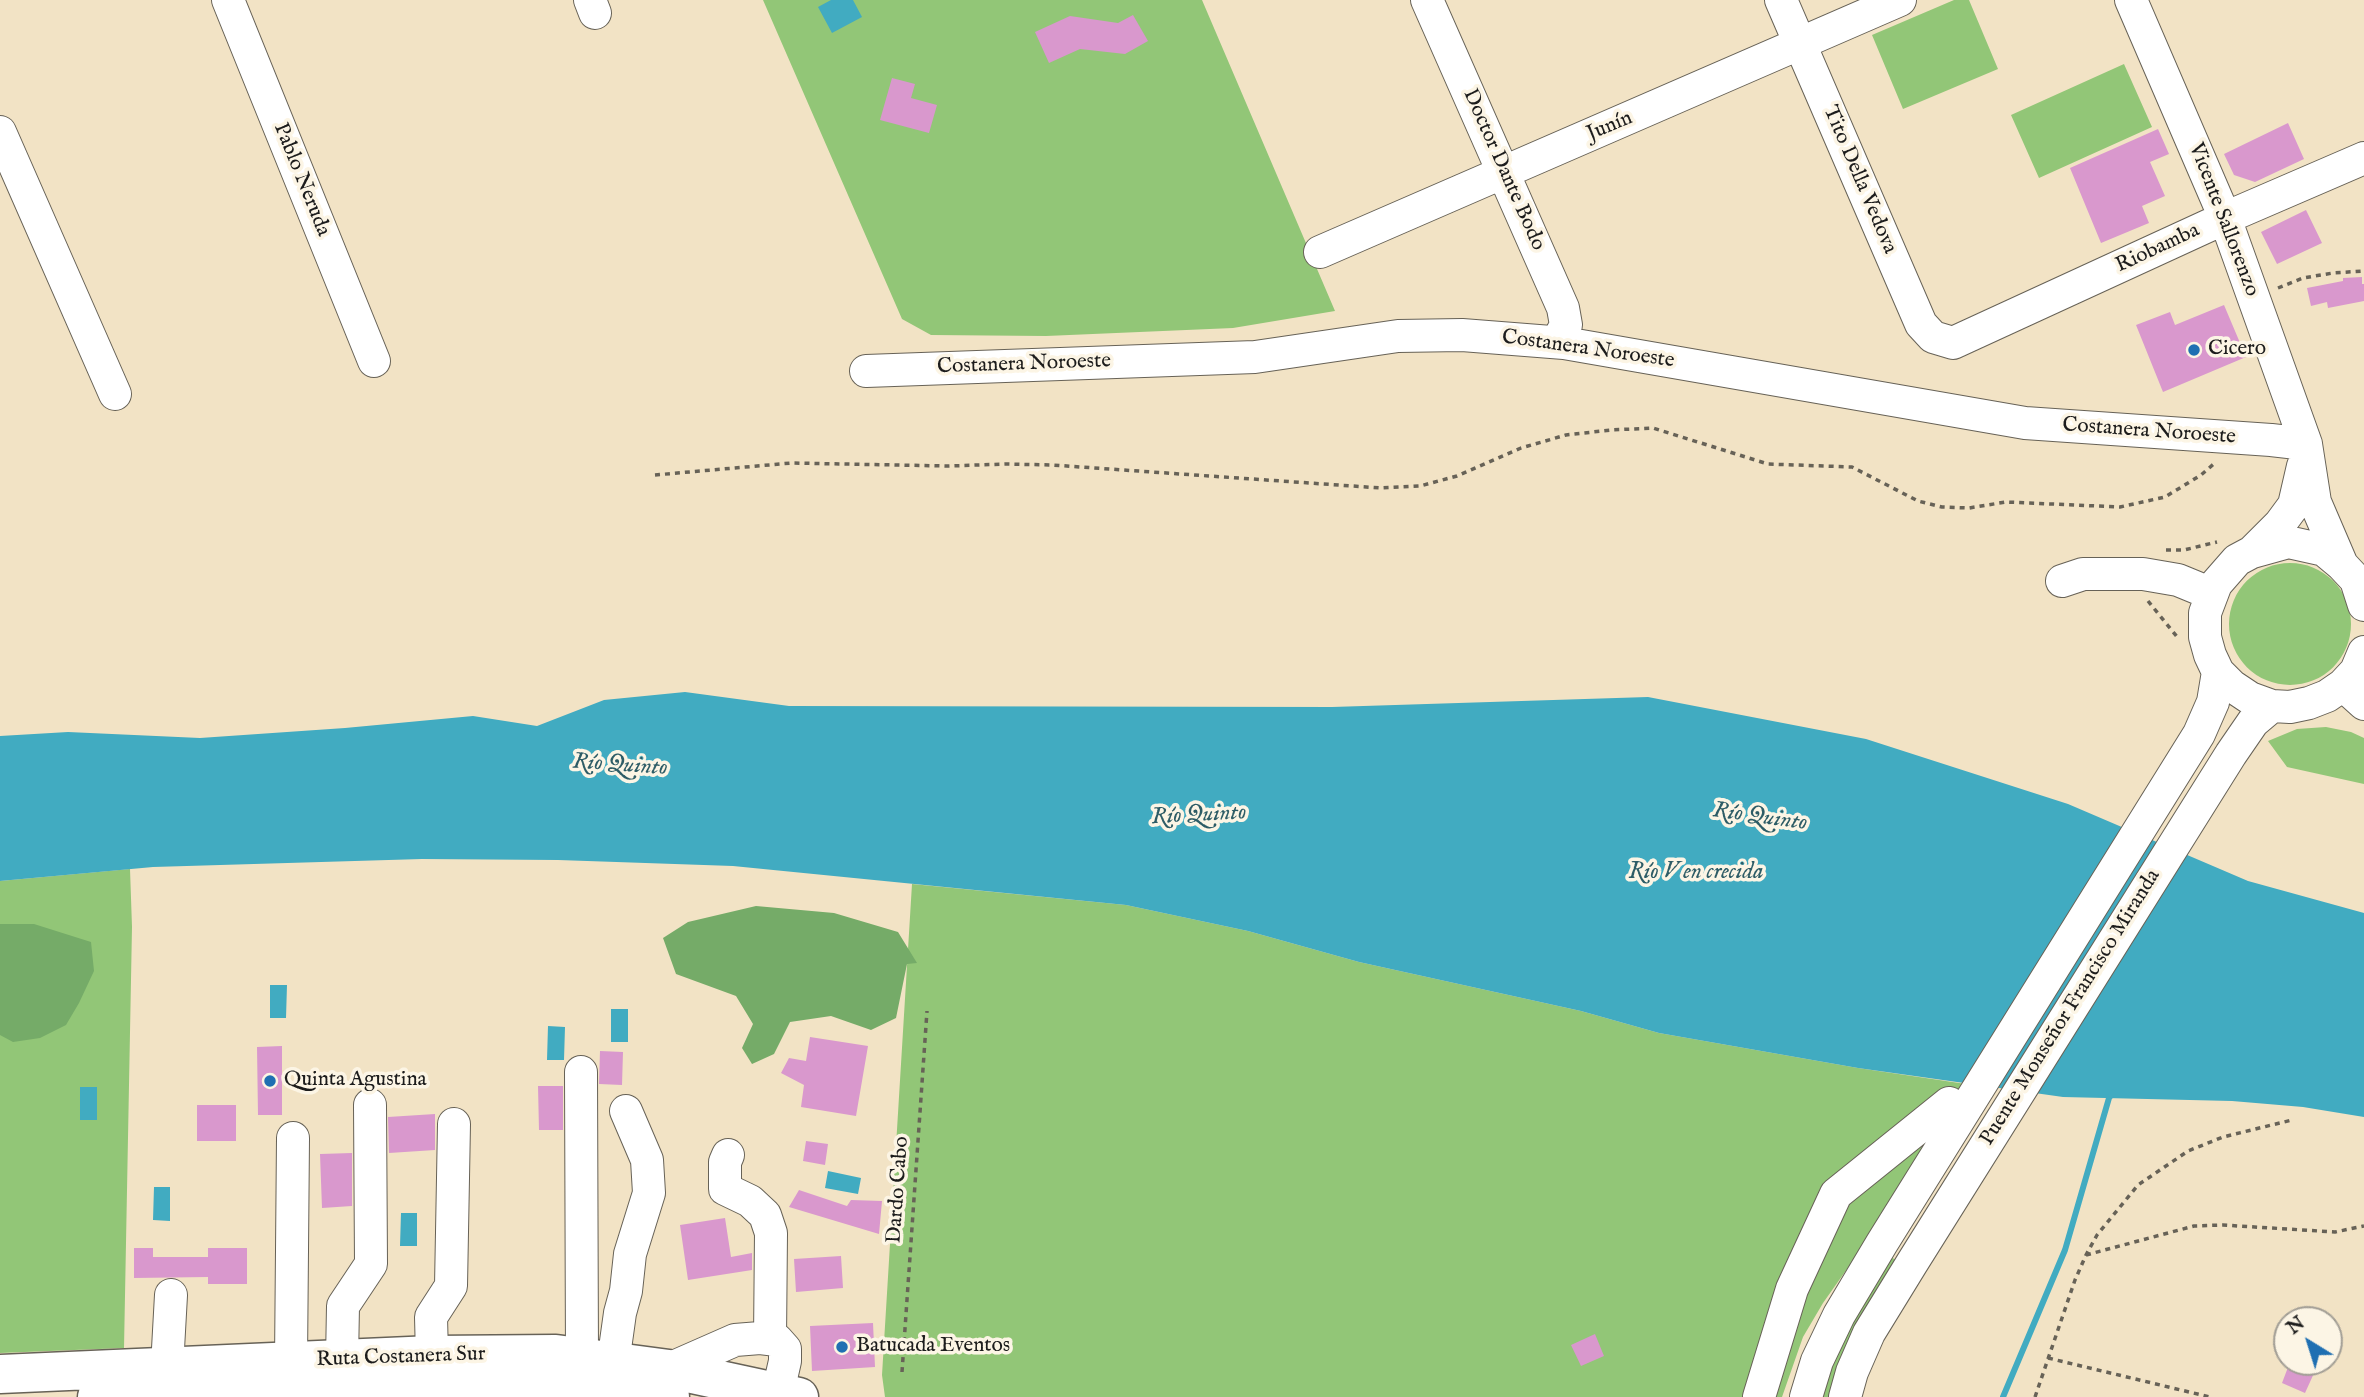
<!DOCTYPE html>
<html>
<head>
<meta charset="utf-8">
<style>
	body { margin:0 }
	#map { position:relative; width:2364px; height:1397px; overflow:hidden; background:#f2e3c5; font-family:"IM FELL English",serif }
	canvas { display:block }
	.north { position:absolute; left:2273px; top:1306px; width:70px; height:70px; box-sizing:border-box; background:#fcf5e5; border:2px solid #a29e95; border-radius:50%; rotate:322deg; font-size:19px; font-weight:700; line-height:28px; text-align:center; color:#1c1c1c }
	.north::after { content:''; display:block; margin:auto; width:24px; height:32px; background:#1f6fb2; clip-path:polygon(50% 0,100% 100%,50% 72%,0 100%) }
</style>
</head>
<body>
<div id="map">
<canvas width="2364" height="1397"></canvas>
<div class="north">N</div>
</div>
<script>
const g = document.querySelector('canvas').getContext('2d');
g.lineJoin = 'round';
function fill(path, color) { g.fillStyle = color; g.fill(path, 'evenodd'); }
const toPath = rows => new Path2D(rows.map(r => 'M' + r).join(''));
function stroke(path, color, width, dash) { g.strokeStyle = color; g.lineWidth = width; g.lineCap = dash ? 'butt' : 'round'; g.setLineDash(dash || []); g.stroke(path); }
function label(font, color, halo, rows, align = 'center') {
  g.font = font + ' "IM FELL English",serif'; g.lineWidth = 7; g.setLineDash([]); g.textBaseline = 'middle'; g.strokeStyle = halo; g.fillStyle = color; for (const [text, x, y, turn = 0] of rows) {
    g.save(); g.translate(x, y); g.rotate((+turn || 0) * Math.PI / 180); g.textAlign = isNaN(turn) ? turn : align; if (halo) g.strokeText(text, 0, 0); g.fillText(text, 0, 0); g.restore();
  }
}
const green = toPath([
	[763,0,1202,0,1335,311,1233,328,1046,336,931,335,902,319],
	[1954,0,1969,0,1998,69,1903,109,1872,35],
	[2124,64,2152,127,2039,178,2011,115],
	'2229 624a61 61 0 1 1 122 0a61 61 0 1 1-122 0Z',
	[2326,727,2351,732,2364,738,2364,784,2287,767,2268,741,2297,729],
	[130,869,132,927,124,1348,0,1353,0,881],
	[912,884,1126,905,1248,931,1359,962,1581,1011,1659,1033,1858,1068,1966,1084,1871,1235,1823,1303,1803,1337,1782,1397,885,1397,882,1375],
	[1885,1254,1898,1261,1831,1397,1811,1397]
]);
const forest = toPath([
	[756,906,834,913,898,932,917,963,907,964,896,1018,871,1030,831,1016,790,1022,774,1054,752,1064,742,1048,753,1024,736,996,676,974,663,938,688,922],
	[0,924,34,924,91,942,94,971,79,1003,66,1025,40,1038,13,1042,0,1035]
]);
const water = toPath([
	[831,0,853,0,862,17,832,33,818,7],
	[685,692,789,706,1332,707,1648,697,1866,739,2068,804,2248,881,2364,913,2364,1117,2303,1107,2232,1101,2063,1097,1858,1068,1659,1033,1581,1011,1359,962,1248,931,1126,905,733,866,558,860,422,859,153,867,0,881,0,736,68,732,200,738,345,728,473,716,537,726,604,700],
	[270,985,287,985,286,1018,270,1018],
	[611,1009,628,1009,628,1042,611,1042],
	[548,1026,565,1027,564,1060,547,1060],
	[80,1087,97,1087,97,1120,80,1120],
	[828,1171,861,1178,858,1194,825,1188],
	[154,1187,170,1187,170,1221,153,1220],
	[401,1213,417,1213,417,1246,400,1246]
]);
const stream = toPath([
	[2003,1397,2065,1250,2109,1098,2113,1093]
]);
const building = toPath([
	[1133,15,1148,41,1125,54,1080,49,1049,63,1035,32,1070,16,1118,23],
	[892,78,915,84,911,98,937,105,929,133,880,120],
	[2288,123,2304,159,2255,182,2234,175,2224,154],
	[2158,129,2169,154,2150,162,2165,196,2142,206,2149,223,2101,243,2070,168],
	[2306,210,2322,243,2277,264,2261,232],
	[2362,277,2362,284,2364,284,2364,301,2328,308,2327,302,2311,306,2307,288,2343,281,2343,278],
	[2224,305,2246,357,2163,392,2136,325,2170,312,2175,325],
	[810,1037,868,1046,856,1116,801,1107,804,1085,781,1073,789,1058,806,1061],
	[282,1046,282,1115,258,1115,257,1047],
	[600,1051,623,1052,622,1085,599,1084],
	[538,1086,563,1086,563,1130,539,1130],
	[197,1105,236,1105,236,1141,197,1141],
	[435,1114,435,1150,389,1153,388,1117],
	[806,1141,828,1144,825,1165,803,1161],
	[352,1153,352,1206,322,1208,320,1154],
	[799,1190,847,1206,851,1200,882,1201,879,1234,789,1207],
	[725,1218,731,1257,752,1253,752,1270,688,1280,680,1225],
	[134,1248,153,1248,153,1257,208,1257,208,1248,247,1248,247,1284,208,1284,208,1277,134,1278],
	[841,1256,843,1288,796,1292,794,1259],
	[873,1323,875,1367,812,1371,810,1326],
	[1595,1334,1604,1356,1581,1366,1571,1345],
	[2290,1362,2315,1371,2305,1393,2282,1383]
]);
const path = toPath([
	[2278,288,2303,278,2333,273,2364,271],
	[655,475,791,463,949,466,1006,464,1052,465,1381,488,1420,486,1457,476,1521,448,1566,435,1611,430,1653,428,1768,464,1852,467,1918,501,1942,507,1969,508,2006,502,2120,507,2165,497,2201,475,2216,462],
	[2166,550,2184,550,2217,542],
	[2148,601,2178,638],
	[2086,1255,2194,1226,2223,1225,2335,1232,2364,1226],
	[2048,1358,2210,1397],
	[902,1372,927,1011],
	[2035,1397,2075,1280,2086,1255,2097,1235,2138,1185,2188,1151,2223,1137,2292,1120]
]);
const minor = toPath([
	[228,0,374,361],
	[590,0,595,13],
	[1427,0,1563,308,1566,325,1557,342],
	[1781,0,1921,324,1933,337,1953,343,2225,218,2364,158],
	[2131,0,2225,218,2306,444,2315,502,2342,565],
	[0,132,115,394],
	[1320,252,1900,0],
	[866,371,1255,357,1398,336,1462,335,1564,343,2025,423,2271,440,2306,444],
	[2253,551,2280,524,2294,505,2303,466],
	[2062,581,2083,574,2143,574,2178,580,2212,594],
	[2364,605,2356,580,2342,565,2324,550,2288,542,2252,552,2237,560,2216,584,2205,613,2205,637,2210,655,2218,672,2232,686,2250,698,2272,706,2290,707,2309,703,2327,696,2343,685,2356,671,2364,652],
	[2343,685,2364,704],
	[581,1072,582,1358],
	[728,1155,725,1162,725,1189,750,1201,765,1215,771,1233,770,1339],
	[432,1355,431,1317,451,1286,454,1124],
	[342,1360,343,1306,371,1264,370,1105],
	[291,1362,293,1138],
	[613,1363,620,1313,626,1291,630,1254,649,1193,647,1160,626,1111],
	[167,1367,171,1295],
	[669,1369,735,1340,760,1338,777,1340,785,1349,785,1361,778,1392],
	[1759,1397,1792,1289,1836,1194,1949,1103],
	[1806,1397,1817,1361,1839,1315,1882,1243,2199,734,2213,702,2218,672],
	[1845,1397,1852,1372,1869,1333,1912,1263,2231,754,2253,722,2272,706]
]);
const major = toPath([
	[0,1374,432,1355,556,1354,669,1369,799,1397],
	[97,1397,455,1382,564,1386,670,1397]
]);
const markers = [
	[2194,350,7,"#1f6fb2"],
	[270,1081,7,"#1f6fb2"],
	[842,1347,7,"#1f6fb2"]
];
const streetNames = [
	["Junín",1610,127,-23],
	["Doctor Dante Bodo",1503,170,66],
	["Pablo Neruda",301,180,68],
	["Tito Della Vedova",1859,180,67],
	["Vicente Sallorenzo",2223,220,69],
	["Riobamba",2158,249,-25],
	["Costanera Noroeste",1588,350,8],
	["Costanera Noroeste",1024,365,-2],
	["Costanera Noroeste",2149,432,4],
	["Puente Monseñor Francisco Miranda",2071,1008,-58],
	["Dardo Cabo",899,1190,-86],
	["Ruta Costanera Sur",401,1358,-2]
];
const poiNames = [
	["Cicero",2208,350],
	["Quinta Agustina",284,1081],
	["Batucada Eventos",856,1347]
];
const waterNames = [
	["Río Quinto",620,766,4],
	["Río Quinto",1199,816,-3],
	["Río Quinto",1760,818,8],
	["Río V en crecida",1696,873]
];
fill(green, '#92c677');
fill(forest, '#75ab68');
fill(water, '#41abc1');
stroke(stream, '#41abc1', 6);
fill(building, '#d998cd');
stroke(minor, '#676257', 34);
stroke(major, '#676257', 41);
stroke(path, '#676257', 3.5, [5, 5]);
stroke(minor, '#fff', 32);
stroke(major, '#fff', 38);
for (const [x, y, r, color] of markers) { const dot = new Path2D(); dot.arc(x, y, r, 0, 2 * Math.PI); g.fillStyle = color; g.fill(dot); stroke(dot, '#fcf5e5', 2.5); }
label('21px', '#1c1c1c', '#fcf5e5', streetNames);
label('21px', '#1c1c1c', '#fcf5e5', poiNames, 'left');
label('italic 23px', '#2d5c66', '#fcf5e5', waterNames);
</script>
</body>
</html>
